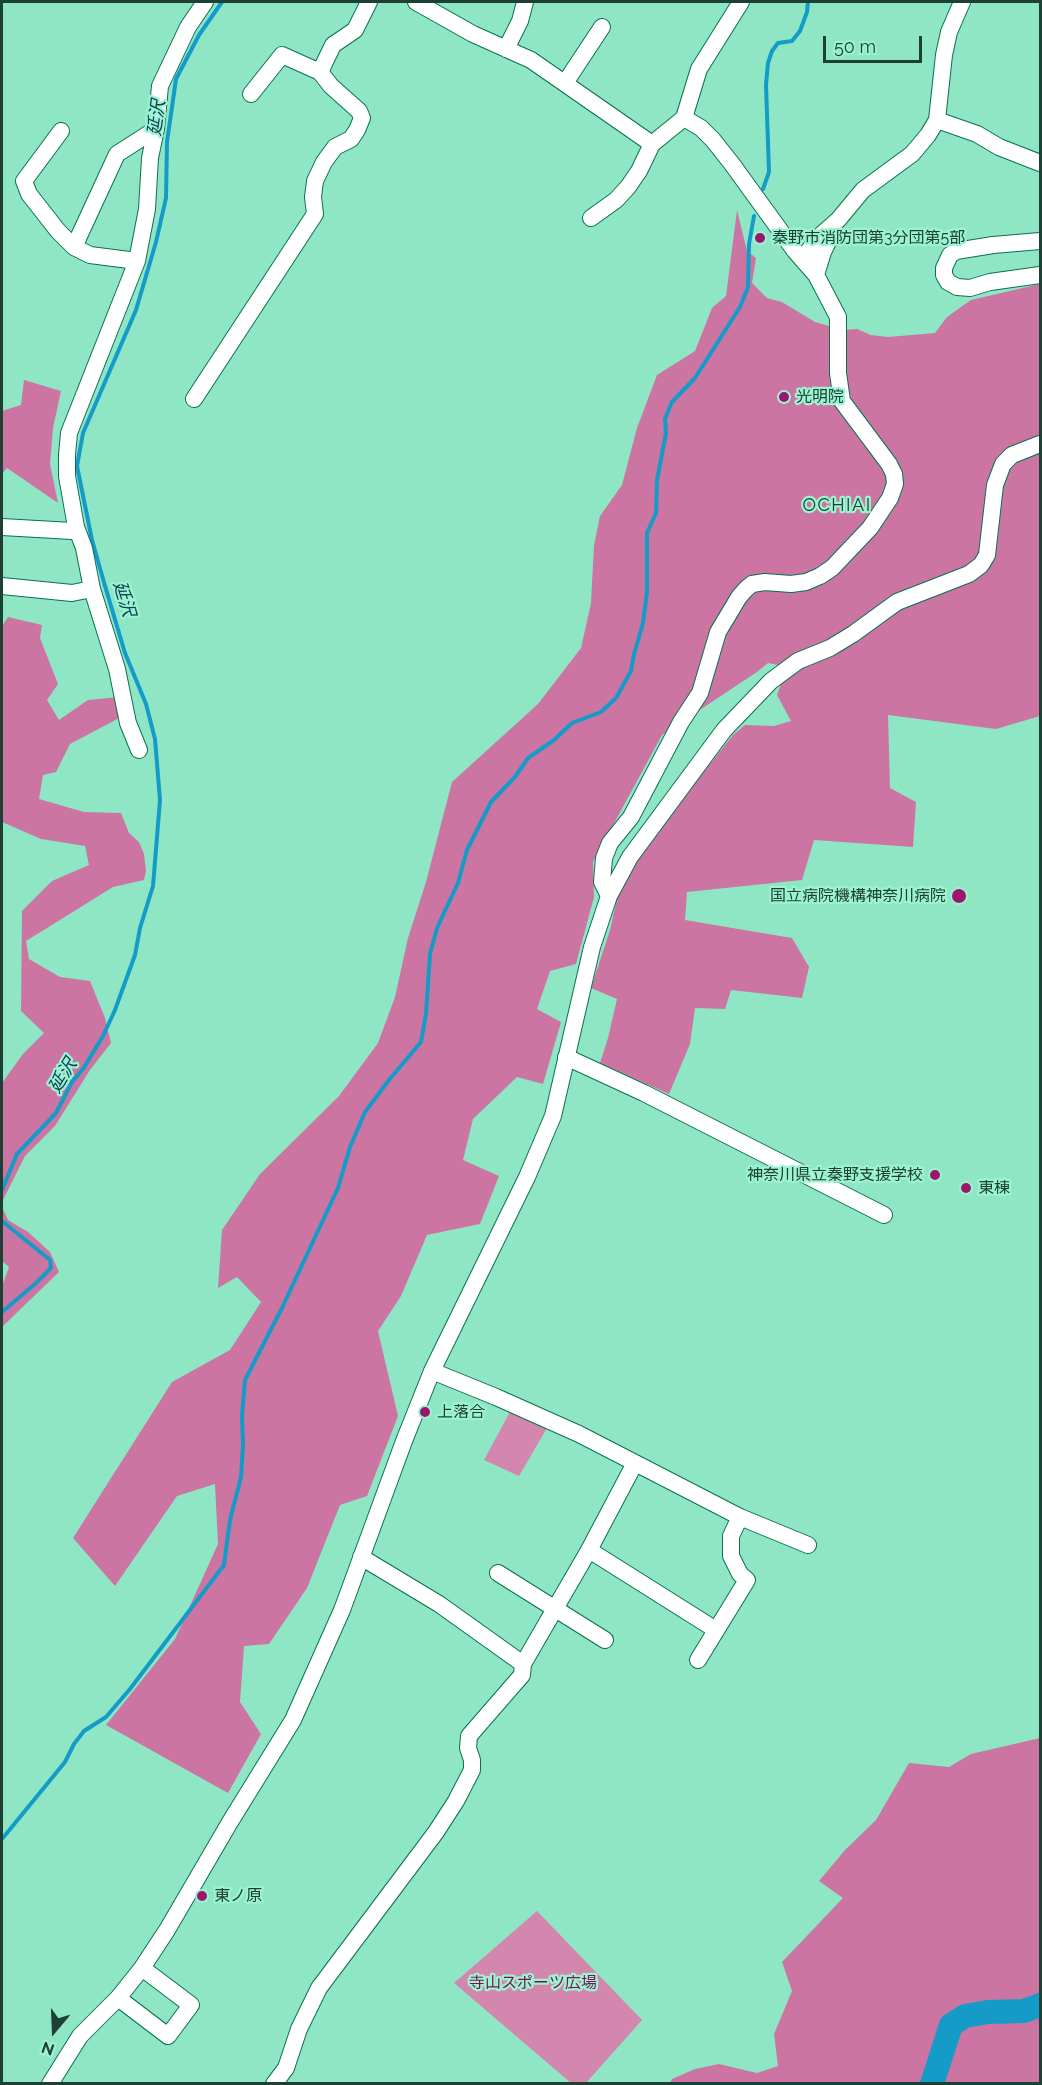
<!DOCTYPE html>
<html>
<head>
<meta charset="utf-8">
<style>
	body { margin:0 }
	#map { position:relative; width:1042px; height:2085px; overflow:hidden; background:#8fe6c5; font-family:Raleway,sans-serif }
	canvas { display:block }
	.frame { position:absolute; inset:0; border:3px solid #1c4033; pointer-events:none }
	.north { position:absolute; left:24px; top:2001px; width:60px; height:60px; -webkit-text-stroke:4px #9cf3d2; paint-order:stroke; rotate:199deg; font-size:16px; font-weight:700; line-height:24px; text-align:center; color:#1c4033 }
	.north::after { content:''; display:block; margin:auto; width:21px; height:27px; background:#1c4033; clip-path:polygon(50% 0,100% 100%,50% 72%,0 100%) }
	.scale { position:absolute; left:823px; top:36px; width:99px; height:27px; box-sizing:border-box; border:3px solid #1c4033; border-top:0; padding-left:8px; font-size:18px; line-height:21px; white-space:nowrap; color:#1c4033; -webkit-text-stroke:4px #9cf3d2; paint-order:stroke }
</style>
</head>
<body>
<div id="map">
<canvas width="1042" height="2085"></canvas>
<div class="frame"></div>
<div class="north">N</div>
<div class="scale">50 m</div>
</div>
<script>
const g = document.querySelector('canvas').getContext('2d');
g.lineJoin = 'round';
function fill(path, color) { g.fillStyle = color; g.fill(path, 'evenodd'); }
const toPath = rows => new Path2D(rows.map(r => 'M' + r).join(''));
function stroke(path, color, width, dash) { g.strokeStyle = color; g.lineWidth = width; g.lineCap = dash ? 'butt' : 'round'; g.setLineDash(dash || []); g.stroke(path); }
function label(font, color, halo, rows, align = 'center') {
  g.font = font + ' Raleway,"Noto Sans JP",sans-serif'; g.lineWidth = 4.5; g.setLineDash([]); g.textBaseline = 'middle'; g.strokeStyle = halo; g.fillStyle = color; for (const [text, x, y, turn = 0] of rows) {
    g.save(); g.translate(x, y); g.rotate((+turn || 0) * Math.PI / 180); g.textAlign = isNaN(turn) ? turn : align; if (halo) g.strokeText(text, 0, 0); g.fillText(text, 0, 0); g.restore();
  }
}
const green = toPath([
	[511,1410,547,1428,519,1476,484,1460],
	[537,1911,642,2020,586,2083,571,2083,454,1983]
]);
const forest = toPath([
	[737,210,747,251,756,258,752,283,767,298,782,302,815,322,843,330,857,329,871,335,888,337,935,333,947,317,971,300,1040,284,1040,716,996,729,888,715,890,788,916,802,913,847,814,840,802,880,687,892,685,920,792,938,809,967,802,998,731,990,725,1009,695,1008,690,1044,669,1094,600,1063,608,1038,617,999,591,988,610,930,620,885,656,832,733,735,745,725,774,726,791,721,777,695,787,667,768,663,757,672,662,735,593,862,594,897,576,964,550,971,537,1009,561,1022,543,1084,517,1077,473,1119,463,1160,499,1176,480,1224,427,1235,401,1296,378,1331,398,1416,367,1496,340,1505,307,1588,269,1644,244,1646,240,1702,261,1734,228,1793,106,1725,175,1639,218,1544,215,1484,177,1496,115,1586,73,1538,172,1382,230,1350,261,1302,237,1277,218,1288,222,1230,260,1174,339,1096,378,1043,395,997,408,938,426,882,452,782,538,704,581,648,591,603,594,545,600,516,622,485,637,428,657,375,695,351,712,308,726,296],
	[24,380,61,391,53,428,50,464,58,503,7,468,2,474,2,411,21,405],
	[8,617,42,625,40,638,58,684,47,700,59,720,88,700,120,697,125,715,70,744,56,772,43,775,39,799,84,812,121,813,129,833,139,842,144,854,146,871,144,880,113,887,26,941,29,959,60,977,90,981,105,1018,111,1043,90,1070,55,1126,25,1156,2,1202,2,1083,23,1054,44,1033,21,1011,22,911,52,881,89,865,85,846,41,839,2,822,2,626],
	[2,1207,8,1220,28,1232,50,1252,59,1272,2,1327,2,1286,9,1267,2,1261],
	[1040,1738,1040,2083,670,2083,672,2079,695,2069,719,2064,757,2073,778,2066,774,2034,792,1991,782,1962,843,1898,819,1881,845,1850,876,1820,909,1763,949,1767,971,1754]
]);
const stream = toPath([
	[763,189,769,172,766,85,768,63,772,51,778,43,792,41,800,31,807,12,808,2],
	[2,1190,17,1154,56,1113,72,1082,83,1069,103,1036,115,1010,135,955,140,928,153,886,160,800,155,739,146,704,125,653,105,586,92,540,77,466,83,433,136,310,156,242,166,198,167,142,176,79,199,35,222,2],
	[2,1221,50,1260,51,1268,35,1284,2,1312],
	[2,1839,65,1762,74,1744,84,1731,106,1717,130,1689,224,1565,230,1520,241,1477,243,1445,242,1416,245,1380,282,1308,338,1188,350,1147,365,1112,389,1080,421,1042,426,1014,430,954,437,928,458,883,467,850,491,802,515,777,528,758,554,740,572,723,601,712,616,698,631,671,634,654,643,623,647,592,647,533,656,513,657,480,666,433,665,419,672,402,695,378,740,307,748,287,749,244,754,216]
]);
const river = toPath([
	[932,2084,951,2025,965,2016,988,2012,1024,2011,1040,2005]
]);
const minor = toPath([
	[416,2,473,34,531,60,652,144],
	[506,49,520,21,525,2],
	[565,83,602,27],
	[251,94,282,55,320,72],
	[937,120,977,134,999,147,1040,163],
	[61,131,24,181,29,194,58,231,74,247,90,255,137,261],
	[591,218,616,200,628,187,639,171,652,144,684,118,699,69,741,2],
	[1040,241,993,245,956,251,950,255,944,268,944,275,948,282,957,287,970,288,990,282,1040,275],
	[74,247,117,154,156,129],
	[802,259,821,235,838,220,863,190,912,154,928,135,937,120,944,55,949,32,962,2],
	[816,275,823,252,834,229],
	[194,399,315,214,313,197,315,181,324,162,335,147,351,139,357,130,362,118,359,111,331,86,320,72,333,45,355,30,369,2],
	[2,527,72,531,76,527],
	[2,586,72,593,92,589],
	[139,750,128,723,117,669,92,589,84,548,76,527,67,476,67,455,69,433,137,261,147,209,150,158,156,129,160,86,188,27,205,2],
	[609,896,602,882,604,858,610,843,631,817,681,722,700,693,718,632,739,597,746,589,752,584,765,582,791,584,806,582,820,576,832,568,870,528,890,498,895,484,894,474,889,464,842,401,838,373,838,317,816,275,795,251,732,164,713,140,701,128,684,118],
	[566,1057,644,1093,884,1215],
	[432,1371,496,1397,579,1434,740,1517,808,1545],
	[589,1550,716,1630],
	[361,1557,439,1604,523,1664],
	[498,1573,605,1640],
	[698,1660,747,1580,740,1574,731,1556,731,1536,740,1517],
	[118,1998,168,2036,191,2005,142,1968],
	[50,2084,80,2036,118,1998,142,1968,167,1930,230,1822,293,1720,342,1610,404,1441,432,1371,527,1177,553,1116,592,947,609,896,630,857,724,730,771,681,798,661,830,648,853,634,897,602,969,574,981,565,987,555,995,485,1003,464,1012,455,1040,444],
	[274,2084,286,2068,299,2029,319,1988,436,1832,456,1801,472,1770,472,1760,468,1748,469,1736,522,1675,523,1664,589,1550,635,1463]
]);
const markers = [
	[760,238,6,"#9a176b"],
	[784,397,6,"#9a176b"],
	[959,896,8,"#9a176b"],
	[935,1175,6,"#9a176b"],
	[966,1188,6,"#9a176b"],
	[425,1412,6,"#9a176b"],
	[202,1896,6,"#9a176b"]
];
const poiNames = [
	["秦野市消防団第3分団第5部",772,238],
	["光明院",796,397],
	["国立病院機構神奈川病院",946,896,"right"],
	["神奈川県立秦野支援学校",923,1175,"right"],
	["東棟",978,1188],
	["上落合",437,1412],
	["東ノ原",214,1896]
];
const parkNames = [
	["寺山スポーツ広場",533,1983]
];
const waterNames = [
	["延沢",157,118,-82],
	["延沢",124,599,73],
	["延沢",63,1076,-59]
];
const neighbourhoodNames = [
	["OCHIAI",837,506]
];
fill(green, '#d386ae');
fill(forest, '#cc75a3');
stroke(stream, '#149bc8', 4);
stroke(river, '#149bc8', 24);
stroke(minor, '#087055', 18);
stroke(minor, '#fff', 16);
for (const [x, y, r, color] of markers) { const dot = new Path2D(); dot.arc(x, y, r, 0, 2 * Math.PI); g.fillStyle = color; g.fill(dot); stroke(dot, '#9cf3d2', 2); }
label('16px', '#1c4033', '#9cf3d2', poiNames, 'left');
label('16px', '#7c1255', '#9cf3d2', parkNames);
label('italic 18px', '#0f4255', '#9cf3d2', waterNames);
g.letterSpacing = '1.5px';
label('18px', '#1c4033', '#9cf3d2', neighbourhoodNames);
g.letterSpacing = '0px';
</script>
</body>
</html>
